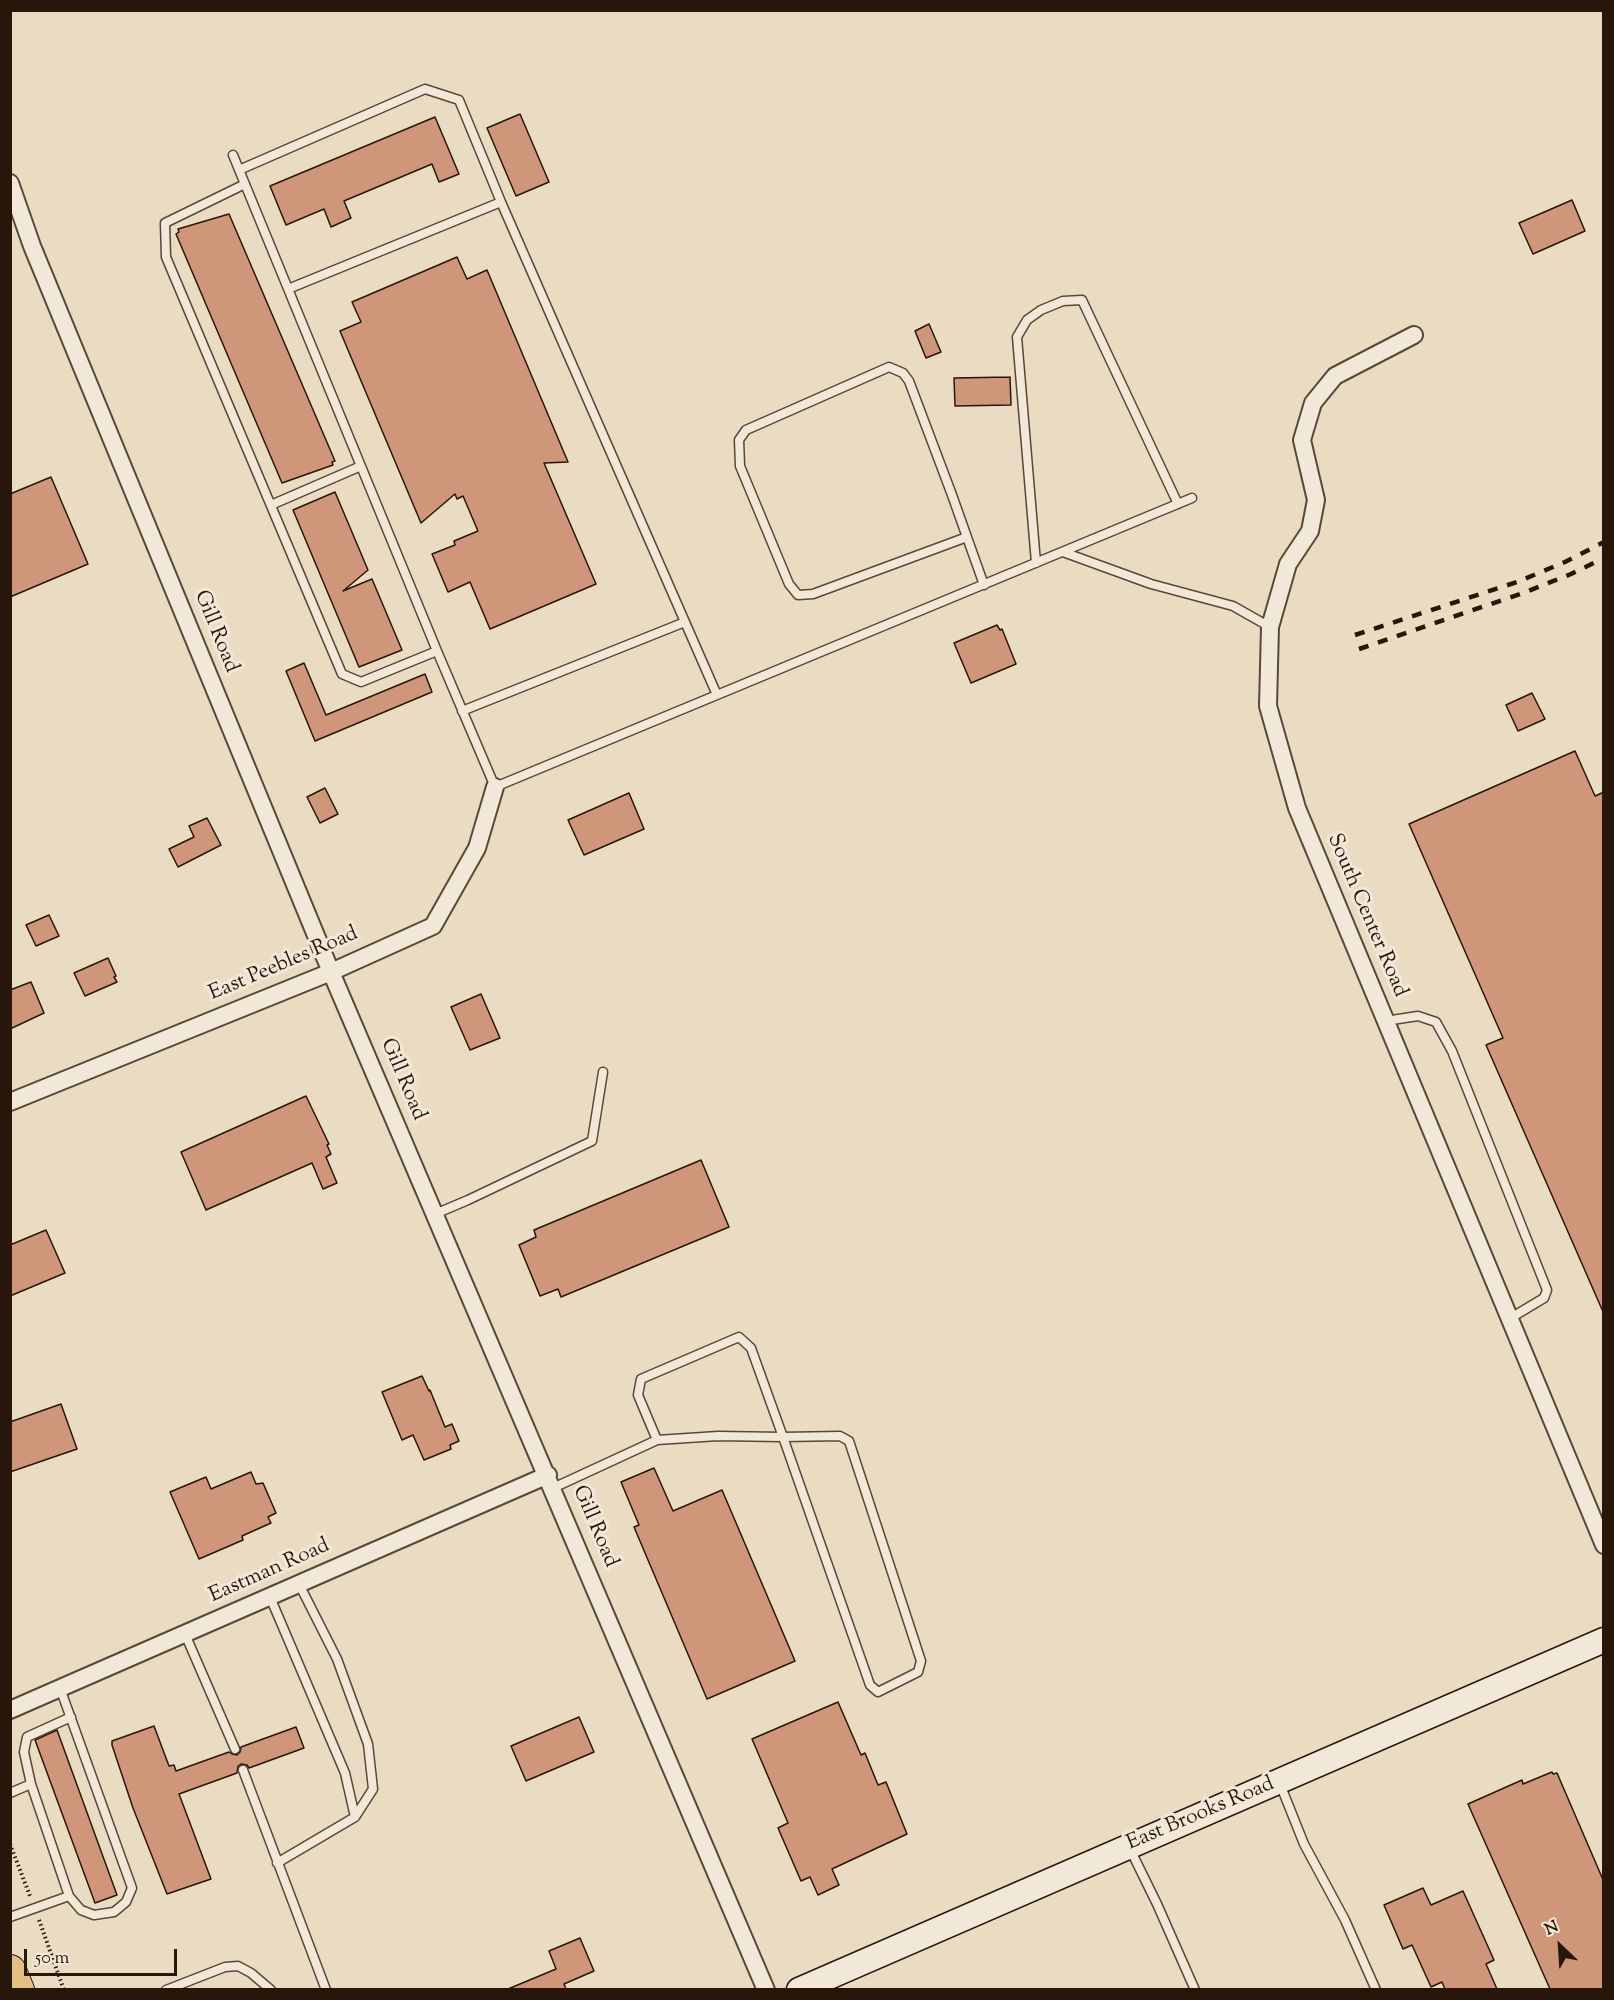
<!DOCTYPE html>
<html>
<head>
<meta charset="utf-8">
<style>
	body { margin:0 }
	#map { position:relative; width:1614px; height:2000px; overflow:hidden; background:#eadcc2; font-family:"Sorts Mill Goudy",serif }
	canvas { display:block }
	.frame { position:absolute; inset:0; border:12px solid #271609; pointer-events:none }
	.north { position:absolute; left:1530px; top:1916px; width:60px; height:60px; -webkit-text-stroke:4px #f1e8d7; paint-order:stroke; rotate:335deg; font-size:16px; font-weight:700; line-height:24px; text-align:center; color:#271609 }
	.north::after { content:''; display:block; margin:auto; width:21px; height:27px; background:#271609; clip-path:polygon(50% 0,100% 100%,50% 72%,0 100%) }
	.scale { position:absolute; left:24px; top:1949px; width:153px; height:27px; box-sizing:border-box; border:3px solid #271609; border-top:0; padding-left:8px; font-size:18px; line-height:21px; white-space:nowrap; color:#271609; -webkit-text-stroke:4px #f1e8d7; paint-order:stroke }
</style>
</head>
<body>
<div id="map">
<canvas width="1614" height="2000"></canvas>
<div class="frame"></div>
<div class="north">N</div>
<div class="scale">50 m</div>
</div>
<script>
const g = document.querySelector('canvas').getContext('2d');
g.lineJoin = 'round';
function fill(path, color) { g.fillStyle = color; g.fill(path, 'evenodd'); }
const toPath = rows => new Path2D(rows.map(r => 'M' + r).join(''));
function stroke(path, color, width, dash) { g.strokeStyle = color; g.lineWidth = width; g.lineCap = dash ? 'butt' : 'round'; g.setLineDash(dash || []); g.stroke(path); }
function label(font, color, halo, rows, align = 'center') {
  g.font = font + ' "Sorts Mill Goudy",serif'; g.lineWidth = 6; g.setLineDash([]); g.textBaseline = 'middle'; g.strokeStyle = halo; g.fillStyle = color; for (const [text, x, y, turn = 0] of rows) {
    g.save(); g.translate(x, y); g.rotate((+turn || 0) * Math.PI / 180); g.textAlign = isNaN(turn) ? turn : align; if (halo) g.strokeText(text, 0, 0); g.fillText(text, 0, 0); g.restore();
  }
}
const building = toPath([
	[520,114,549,182,516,196,487,128,520,114],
	[435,117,459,174,439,182,432,164,344,201,351,218,331,227,324,209,286,225,270,186,435,117],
	[1572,200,1585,231,1533,254,1519,223,1572,200],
	[229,214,335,461,332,462,333,465,282,483,176,234,179,232,178,229,229,214],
	[457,257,467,279,487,270,568,462,544,463,596,584,490,629,470,582,448,592,432,554,455,545,454,541,478,531,463,496,457,499,455,494,421,523,340,331,361,322,352,302,457,257],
	[929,324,941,352,926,358,915,331,929,324],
	[1010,377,1011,405,955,406,954,378,1010,377],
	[51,477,88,564,10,597,10,494,51,477],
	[335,492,368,570,343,591,372,579,402,650,359,667,293,510,335,492],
	[997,625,1000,630,1002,629,1016,664,971,683,954,643,997,625],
	[304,663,326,715,425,674,432,692,315,741,286,671,304,663],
	[1532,693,1545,719,1518,731,1506,705,1532,693],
	[1575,751,1595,796,1604,792,1604,1314,1486,1045,1503,1038,1409,824,1575,751],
	[325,788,338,814,320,823,307,797,325,788],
	[629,793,644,829,584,855,568,820,629,793],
	[207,818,221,845,178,867,169,849,194,837,189,826,207,818],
	[49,915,59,936,36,946,26,925,49,915],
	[108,958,116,976,114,977,117,982,85,996,74,973,108,958],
	[31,982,44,1013,10,1029,10,990,31,982],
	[481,994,500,1038,470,1050,451,1007,481,994],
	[306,1096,329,1144,327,1145,331,1154,326,1157,337,1183,323,1189,312,1163,206,1210,181,1152,306,1096],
	[701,1160,729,1227,561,1297,558,1289,540,1296,519,1245,536,1237,534,1230,701,1160],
	[46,1230,65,1273,10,1296,10,1245,46,1230],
	[422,1376,429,1391,430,1390,445,1427,452,1424,459,1441,450,1445,451,1449,424,1460,413,1435,402,1440,382,1392,422,1376],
	[61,1404,77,1449,10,1472,10,1422,61,1404],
	[654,1468,673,1511,722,1490,795,1661,707,1699,634,1527,639,1525,621,1482,654,1468],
	[251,1472,256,1484,263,1483,276,1513,268,1517,271,1523,242,1536,243,1540,199,1559,170,1492,206,1477,211,1489,251,1472],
	[838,1702,861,1755,865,1753,878,1785,886,1782,907,1834,832,1869,839,1885,818,1895,810,1877,801,1881,778,1828,788,1823,752,1739,838,1702],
	[579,1717,594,1752,526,1781,511,1746,579,1717],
	[154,1726,169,1766,174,1765,176,1771,229,1752,232,1754,237,1755,240,1752,241,1747,296,1727,304,1748,249,1768,247,1765,241,1764,238,1766,237,1773,179,1794,211,1879,167,1894,133,1808,112,1745,112,1741,154,1726],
	[57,1730,117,1895,95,1903,35,1740,57,1730],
	[1552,1772,1553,1774,1557,1773,1604,1882,1604,1989,1550,1989,1468,1804,1522,1780,1523,1784,1552,1772],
	[1423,1888,1431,1905,1463,1891,1494,1960,1486,1964,1497,1989,1445,1989,1442,1982,1431,1987,1412,1945,1403,1949,1384,1905,1423,1888],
	[580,1938,594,1971,564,1984,566,1989,508,1989,556,1969,549,1951,580,1938]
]);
const path = toPath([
	[10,1844,30,1896],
	[39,1920,64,1990]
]);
const lane = toPath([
	[233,155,437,651,495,787,1192,498],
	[239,170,425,89,459,100,501,202],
	[245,184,165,223,166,257,342,674,361,682,437,651],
	[288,289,501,202,717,695],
	[271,505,361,466],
	[967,537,813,594,798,595,789,584,740,466,739,440,746,430,889,367,903,373,909,381,952,495,984,585],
	[1063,552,1151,584,1233,606,1270,627],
	[1036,563,1017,337,1027,320,1041,310,1063,301,1082,300,1178,504],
	[462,711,685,622],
	[1385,1021,1418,1016,1436,1022,1452,1051,1547,1290,1544,1298,1509,1319],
	[435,1214,468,1200,592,1141,603,1072],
	[553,1488,657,1440,638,1395,641,1379,739,1337,751,1348,783,1437,870,1685,878,1692,918,1672,921,1661,849,1441,840,1436,783,1437,718,1436,657,1440],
	[270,1597,345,1773,355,1817],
	[185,1634,235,1749],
	[60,1688,132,1888,126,1902,114,1912,94,1915,81,1910,69,1896,31,1784,24,1752,27,1737,71,1717],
	[243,1770,326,1990],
	[1280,1784,1304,1844,1345,1920,1376,1990],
	[10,1793,31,1784],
	[1130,1849,1157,1904,1195,1990],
	[277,1863,355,1817,373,1789,368,1744,337,1659,299,1584],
	[10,1917,69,1896],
	[166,1990,225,1967,238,1966,251,1973,271,1990]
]);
const street = toPath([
	[10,183,32,246,331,972,766,1990],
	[1414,335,1335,376,1313,403,1302,440,1316,500,1310,531,1288,564,1270,627,1268,706,1297,808,1604,1545],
	[10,1102,331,972,433,926,477,848,495,787],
	[10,1710,548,1475]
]);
const secondary = toPath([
	[799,1990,1604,1640]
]);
const highway = toPath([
	[10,1971,18,1990]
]);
const rail = toPath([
	[1355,635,1517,582,1565,562,1604,542],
	[1359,649,1523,593,1571,574,1604,558]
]);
const streetNames = [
	["Gill Road",215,632,68],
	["South Center Road",1366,916,67],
	["East Peebles Road",284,965,-23],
	["Gill Road",402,1080,67],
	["Gill Road",594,1527,67],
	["Eastman Road",270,1572,-24],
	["East Brooks Road",1201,1815,-23]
];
fill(building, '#cf9679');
stroke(building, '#271609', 1.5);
stroke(lane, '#584837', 11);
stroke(street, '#584837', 20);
stroke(secondary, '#271609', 27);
stroke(highway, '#271609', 34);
stroke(path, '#271609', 4, [1.5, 3]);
stroke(lane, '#f1e8d7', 8);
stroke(street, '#f1e8d7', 16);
stroke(secondary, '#f1e8d7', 24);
stroke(highway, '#e5be81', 32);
stroke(rail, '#271609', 4.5, [10, 10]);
label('21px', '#271609', '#f1e8d7', streetNames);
</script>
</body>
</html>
